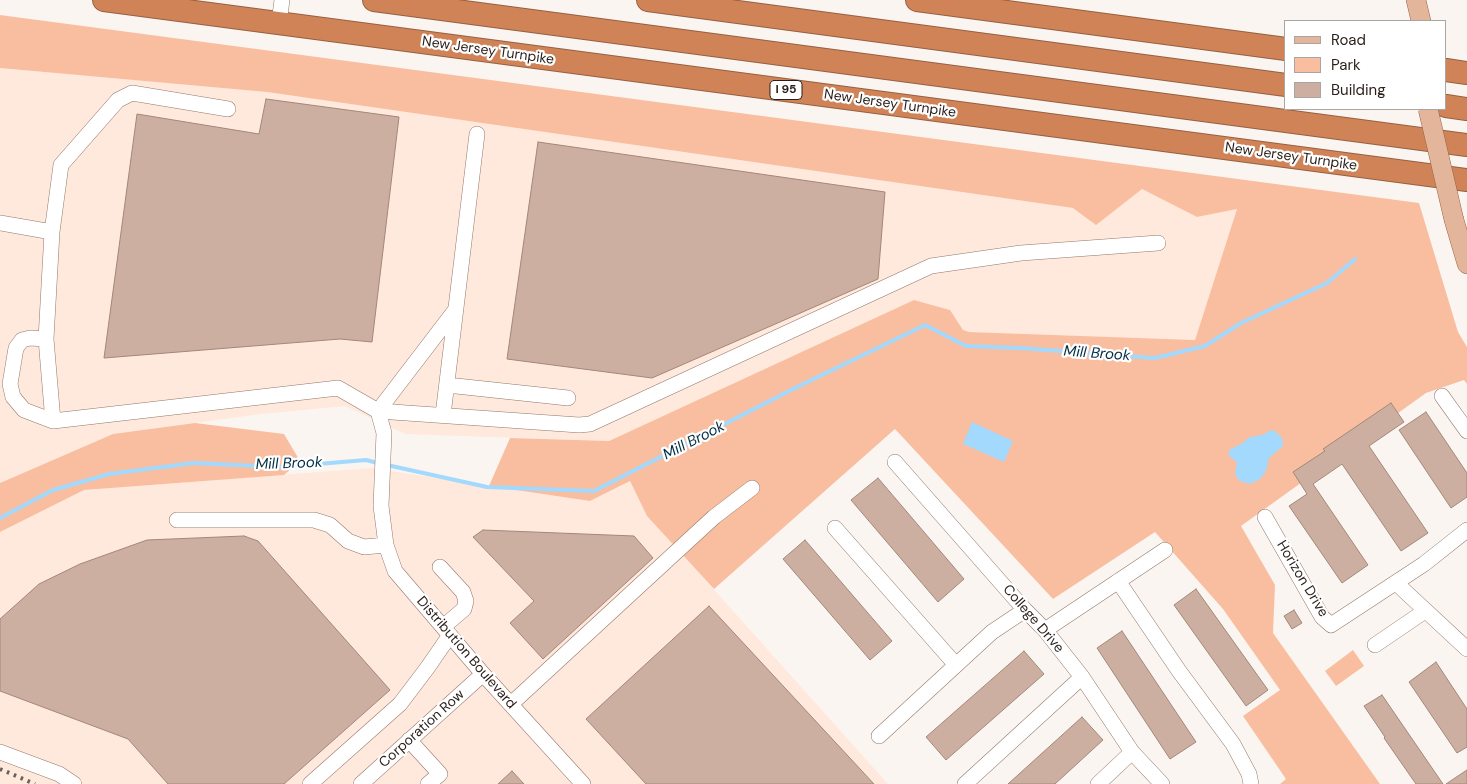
<!DOCTYPE html>
<html>
<head>
<meta charset="utf-8">
<style>
	body { margin:0 }
	#map { position:relative; width:1467px; height:784px; overflow:hidden; background:#fbf5f2; font-family:"DM Sans",sans-serif }
	canvas { display:block }
	.legend { position:absolute; left:1284px; top:20px; width:162px; height:90px; box-sizing:border-box; background:#fff; border:1px solid #a9a5a3; margin:0; padding:6px 9px; list-style:none; font-size:15px; color:#291e19 }
	.legend li { display:flex; align-items:center; gap:10px; height:25px }
	.legend b { width:25px; border:1px solid #a9a5a3 }
</style>
</head>
<body>
<div id="map">
<canvas width="1467" height="784"></canvas>
<ul class="legend">
<li><b style="height:6px;background:#e3b59a"></b>Road</li>
<li><b style="height:14px;background:#f9be9f"></b>Park</li>
<li><b style="height:14px;background:#ccafa0"></b>Building</li>
</ul>
</div>
<script>
const g = document.querySelector('canvas').getContext('2d');
g.lineJoin = 'round';
function fill(path, color) { g.fillStyle = color; g.fill(path, 'evenodd'); }
const toPath = rows => new Path2D(rows.map(r => 'M' + r).join(''));
function stroke(path, color, width, dash) { g.strokeStyle = color; g.lineWidth = width; g.lineCap = dash ? 'butt' : 'round'; g.setLineDash(dash || []); g.stroke(path); }
function label(font, color, halo, rows, align = 'center') {
  g.font = font + ' "DM Sans",sans-serif'; g.lineWidth = 4.5; g.setLineDash([]); g.textBaseline = 'middle'; g.strokeStyle = halo; g.fillStyle = color; for (const [text, x, y, turn = 0] of rows) {
    g.save(); g.translate(x, y); g.rotate((+turn || 0) * Math.PI / 180); g.textAlign = isNaN(turn) ? turn : align; if (halo) g.strokeText(text, 0, 0); g.fillText(text, 0, 0); g.restore();
  }
}
const built = toPath([
	[0,68,267,92,1073,208,1142,189,1197,217,1237,209,1195,340,969,332,963,330,950,310,914,300,609,441,405,434,345,406,261,414,113,434,0,483],
	[371,468,590,501,630,481,648,516,888,784,0,784,0,532,84,490]
]);
const green = toPath([
	[0,15,1419,203,1458,332,1467,347,1467,384,1464,380,1426,393,1241,526,1275,585,1273,633,1380,784,1280,784,1286,779,1243,716,1280,690,1223,609,1155,532,1053,599,895,429,714,589,647,516,630,481,590,501,489,486,510,438,609,441,914,300,950,310,963,330,969,332,1195,340,1237,209,1197,217,1142,189,1096,225,1073,208,267,92,0,68],
	[195,423,284,434,300,461,284,475,84,490,0,532,0,483,113,434],
	[1353,650,1364,666,1336,686,1325,671]
]);
const water = toPath([
	[972,422,1013,441,1004,462,963,444],
	[1272,430,1275,431,1282,438,1283,446,1269,458,1266,471,1260,479,1250,484,1240,481,1235,475,1237,462,1229,456,1229,450,1241,444,1250,437,1262,435]
]);
const stream = toPath([
	[387,465,487,487,594,491,793,389,925,325,966,346,1020,348,1155,358,1205,346,1241,323,1327,283,1355,259],
	[0,518,53,490,109,474,193,463,282,467,366,460,378,463]
]);
const building = toPath([
	[266,99,399,117,372,342,340,339,104,358,137,114,259,134,266,99],
	[538,142,885,192,878,279,652,378,507,359,538,142],
	[1391,403,1404,422,1369,446,1428,533,1401,551,1342,464,1313,484,1368,565,1342,583,1289,506,1307,494,1293,472,1325,451,1323,449,1391,403],
	[1426,412,1467,473,1467,497,1451,508,1399,430,1426,412],
	[878,478,964,579,938,602,851,500,878,478],
	[483,530,634,536,653,558,543,659,510,623,534,601,473,537,483,530],
	[244,536,258,541,390,690,284,784,168,784,128,739,0,691,0,619,39,584,80,564,147,540,244,536],
	[805,540,892,641,870,660,783,559,805,540],
	[1196,589,1268,690,1246,706,1174,605,1196,589],
	[709,606,874,784,646,784,586,719,709,606],
	[1294,610,1302,623,1292,629,1284,616,1294,610],
	[1122,631,1196,742,1170,759,1097,648,1122,631],
	[1024,651,1044,674,946,760,926,737,1024,651],
	[1436,662,1467,709,1467,747,1457,753,1409,682,1436,662],
	[1382,695,1443,784,1416,784,1384,738,1385,737,1364,706,1382,695],
	[1082,717,1103,740,1055,784,1008,784,1082,717],
	[1467,770,1467,784,1446,784,1467,770],
	[512,771,524,784,498,784,512,771]
]);
const minor = toPath([
	[279,23,282,0],
	[228,109,132,93,118,100,61,165,52,232,46,339,53,421,338,388,378,411,384,433,381,506,386,545,395,571,483,674,583,784],
	[0,223,52,232],
	[46,339,30,338,22,340,16,348,10,384,13,397,24,410,53,421],
	[447,385,568,398],
	[1442,396,1467,431],
	[378,411,579,425,590,424,931,266,1021,253,1158,243],
	[378,411,456,309],
	[443,415,477,134],
	[895,462,1025,610,1045,630,1082,677,1132,752,1162,784],
	[1265,517,1322,617,1331,625,1424,564,1467,530],
	[177,520,314,520,330,525,348,541,364,547,386,545],
	[835,528,956,665],
	[440,567,463,592,466,601,464,609,443,627],
	[1118,581,1179,671,1233,744,1249,774,1251,784],
	[1396,583,1467,649],
	[1045,630,1165,550],
	[1375,645,1425,611],
	[511,704,714,517,752,488],
	[879,736,992,632,1025,610],
	[409,740,440,774,428,784],
	[0,752,59,774,74,784],
	[310,784,400,704,428,667,450,635],
	[361,784,483,674],
	[965,784,1082,677],
	[1098,784,1132,752]
]);
const major = toPath([
	[1416,0,1421,21],
	[1454,220,1467,264]
]);
const highway = toPath([
	[104,0,1467,180],
	[374,0,1467,145],
	[648,0,1286,85],
	[917,0,1286,49],
	[1446,70,1467,73],
	[1446,106,1467,109]
]);
const rail = toPath([
	[0,769,35,784]
]);
const majorBridge = toPath([
	[1428,109,1454,220]
]);
const shields = [
	[786,90,32]
];
const shieldNames = [
	["I 95",786,90]
];
const streetNames = [
	["New Jersey Turnpike",488,51,8],
	["New Jersey Turnpike",890,104,8],
	["New Jersey Turnpike",1291,157,8],
	["Horizon Drive",1302,579,59],
	["College Drive",1033,619,49],
	["Distribution Boulevard",466,653,49],
	["Corporation Row",422,729,-42]
];
const waterNames = [
	["Mill Brook",1097,354,4],
	["Mill Brook",694,441,-27],
	["Mill Brook",289,464,-2]
];
fill(built, '#ffe8dc');
fill(green, '#f9be9f');
fill(water, '#a2d9fd');
stroke(stream, '#a2d9fd', 4);
fill(building, '#ccafa0');
stroke(building, '#a38879', 1);
stroke(minor, '#93786a', 16);
stroke(major, '#966041', 20);
stroke(highway, '#966041', 24);
stroke(minor, '#fff', 15);
stroke(major, '#e3b59a', 19);
stroke(highway, '#d08356', 22);
stroke(rail, '#69605b', 4, [2.5, 5]);
stroke(majorBridge, '#966041', 20, []);
stroke(majorBridge, '#e3b59a', 19);
for (const [x, y, w] of shields) { const box = new Path2D(); box.roundRect(x - w / 2, y - 9.5, w, 19, 4); g.fillStyle = '#fff'; g.fill(box); stroke(box, '#291e19', 1); }
label('bold 12px', '#291e19', null, shieldNames);
label('14px', '#291e19', '#fff', streetNames);
label('italic 15px', '#002d44', '#fff', waterNames);
</script>
</body>
</html>
